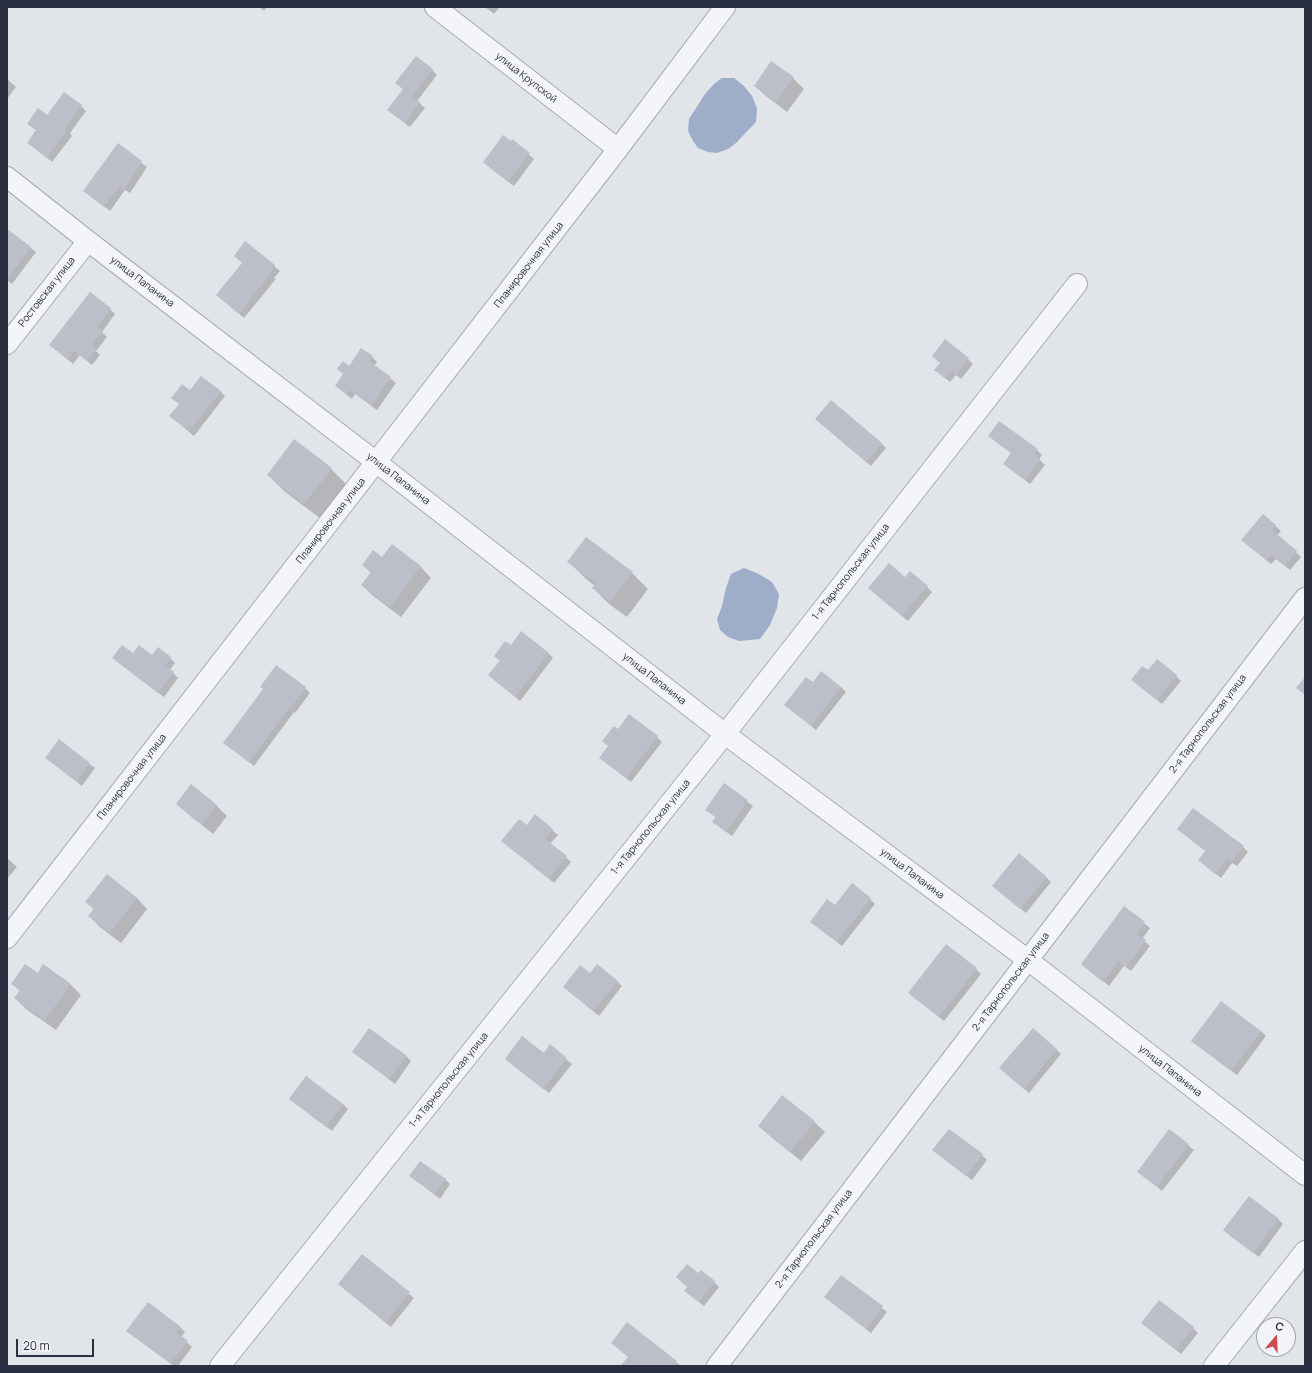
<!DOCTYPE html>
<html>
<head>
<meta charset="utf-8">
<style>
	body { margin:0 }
	#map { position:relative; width:1312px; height:1373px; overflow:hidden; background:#e1e4e9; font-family:Manrope,sans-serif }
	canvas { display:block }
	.frame { position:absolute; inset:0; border:8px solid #2a3041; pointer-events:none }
	.north { position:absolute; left:1256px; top:1317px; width:40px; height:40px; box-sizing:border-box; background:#f1f3f7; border:1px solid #a1a5ae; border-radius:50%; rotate:19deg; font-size:11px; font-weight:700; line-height:16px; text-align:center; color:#2a3041 }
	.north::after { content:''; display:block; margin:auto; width:14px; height:18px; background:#ca4b51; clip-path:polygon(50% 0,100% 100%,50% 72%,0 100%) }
	.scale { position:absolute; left:16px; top:1339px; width:78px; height:18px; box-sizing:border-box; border:2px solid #2a3041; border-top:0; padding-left:5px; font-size:12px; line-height:14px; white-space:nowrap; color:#2a3041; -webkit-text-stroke:3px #f1f3f7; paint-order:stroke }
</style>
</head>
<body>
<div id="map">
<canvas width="1312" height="1373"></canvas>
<div class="frame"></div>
<div class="north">С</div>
<div class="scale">20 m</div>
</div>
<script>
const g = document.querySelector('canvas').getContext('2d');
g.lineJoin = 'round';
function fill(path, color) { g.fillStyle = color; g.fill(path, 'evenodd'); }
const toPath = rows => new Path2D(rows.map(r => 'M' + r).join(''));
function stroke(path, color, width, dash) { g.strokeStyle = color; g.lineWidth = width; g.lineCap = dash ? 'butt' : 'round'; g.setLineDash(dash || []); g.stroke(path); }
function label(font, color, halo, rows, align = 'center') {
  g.font = font + ' Manrope,sans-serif'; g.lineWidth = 3; g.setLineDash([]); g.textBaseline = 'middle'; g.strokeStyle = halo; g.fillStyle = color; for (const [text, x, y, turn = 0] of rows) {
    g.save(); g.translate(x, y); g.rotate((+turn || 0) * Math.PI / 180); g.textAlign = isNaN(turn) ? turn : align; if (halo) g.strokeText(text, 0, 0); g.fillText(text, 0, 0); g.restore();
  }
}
const water = toPath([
	[722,78,734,78,744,86,752,96,757,108,756,122,736,143,728,149,717,153,708,152,698,148,693,141,688,131,689,119,705,94,714,84],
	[744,568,757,573,772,582,779,594,777,608,770,625,760,639,739,641,728,637,720,630,717,619,722,606,726,588,731,574]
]);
const shadow = toPath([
	[259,7,267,7,264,11],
	[485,7,500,7,494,14],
	[432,70,437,75,417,101,425,108,410,127,394,115,404,90,397,83],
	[793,78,804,89,787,112,766,96,755,86],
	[7,79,16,87,7,99],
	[81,106,86,111,70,133,72,136,52,162,28,143,37,131,29,124],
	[512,141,534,159,514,186,489,167],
	[118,145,147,167,130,193,125,190,110,211,84,191],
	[7,230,36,252,12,284,7,280],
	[246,242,280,271,274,278,276,279,244,318,217,295,243,263],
	[110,309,115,314,102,332,107,337,96,351,100,355,92,365,80,355,73,364,50,345],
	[372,357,377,362,374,366,396,383,377,410,355,394,352,399,336,386,349,367],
	[968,359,973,364,961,379,956,375,950,382,941,375],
	[220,391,225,396,194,436,176,421,190,392],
	[816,419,881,443,886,448,871,466],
	[989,436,1037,450,1042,455,1039,459,1045,465,1030,484,1004,464,1012,454],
	[331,469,347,485,321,519,284,491,268,475],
	[1263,515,1281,531,1277,536,1301,557,1290,570,1276,559,1271,564,1242,540],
	[392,545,421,567,431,578,401,617,372,595,362,585,371,573,363,565,382,558],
	[569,562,632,573,648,589,627,617,609,604,593,588,595,586,585,578],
	[906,578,927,587,932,592,908,621,874,593],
	[511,646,548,653,553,658,520,701,489,675],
	[133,655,170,658,175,663,170,670,178,678,164,697,119,663],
	[1148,672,1176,676,1181,681,1162,704,1138,685],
	[813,684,841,687,846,692,816,730,786,705],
	[305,688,310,693,295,713,294,712,254,766,224,743],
	[618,730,657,737,662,742,631,782,606,763,609,747],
	[59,741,95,768,82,786,51,762],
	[724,785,753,806,732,836,713,822,716,818,707,810],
	[177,804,216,805,227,816,213,834,188,814],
	[535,816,558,835,550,844,571,862,554,883,502,841,527,826],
	[1178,829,1243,847,1248,852,1237,866,1232,863,1221,878,1199,860,1206,851],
	[7,858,17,867,7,879],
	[107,875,137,898,147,909,121,943,100,927,89,916,94,910,87,902],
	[1046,877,1051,882,1026,913,998,890],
	[870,899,875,904,842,946,811,922,835,906],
	[1125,908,1150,928,1142,939,1150,946,1131,971,1124,966,1109,986,1082,964],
	[976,969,981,974,944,1021,915,998],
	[38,974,70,984,81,995,56,1030,26,1009,15,998,20,991,13,984],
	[590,974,617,981,622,986,599,1016,564,987],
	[1261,1031,1266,1036,1237,1075,1192,1041],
	[550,1046,572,1064,549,1093,511,1064,544,1054],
	[1056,1049,1061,1054,1029,1093,1005,1073],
	[353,1052,406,1056,411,1061,395,1084],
	[290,1099,343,1104,348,1109,332,1131],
	[814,1122,825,1132,801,1161,770,1136,759,1126],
	[1170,1131,1194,1150,1162,1191,1143,1174],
	[933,1150,982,1155,987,1160,972,1180],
	[410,1176,445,1179,450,1184,440,1199],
	[1278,1219,1283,1224,1259,1257,1229,1235],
	[362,1255,414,1298,391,1327,344,1289],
	[698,1275,714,1282,719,1287,704,1306,691,1296],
	[841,1276,887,1312,871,1333,825,1297],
	[180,1327,185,1332,181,1337,192,1347,178,1366,174,1366,133,1336],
	[1148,1328,1193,1328,1198,1333,1181,1354],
	[612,1343,676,1362,681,1366,624,1366,623,1365,629,1357]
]);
const building = toPath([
	[416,56,433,69,412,96,420,102,405,123,387,110,403,89,395,83],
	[771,61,794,77,776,102,754,86],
	[64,92,82,105,65,128,67,130,47,157,27,143,36,130,27,124,38,108,47,115],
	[503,135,511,141,512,139,530,153,508,182,483,162],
	[118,143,142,161,124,189,120,186,104,207,83,191],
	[7,229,31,247,7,279],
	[245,241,275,265,270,272,271,273,239,314,216,295,242,263,234,256],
	[90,292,111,308,97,327,103,331,91,346,96,349,87,361,74,351,68,359,49,345],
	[945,339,969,358,956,375,951,371,945,378,934,370,940,363,932,356],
	[361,348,373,356,369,361,391,377,372,405,350,390,347,394,335,386,343,374,337,369,343,361,349,366],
	[201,376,221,391,189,431,169,416,179,404,171,398,182,384,190,390],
	[831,400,882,443,866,462,815,419],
	[999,421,1038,449,1034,454,1040,459,1025,480,1003,464,1011,453,988,436],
	[294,439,332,468,304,504,267,475],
	[1263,514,1276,525,1272,530,1297,551,1285,566,1271,555,1266,560,1241,540],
	[586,537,633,572,610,602,592,588,596,583,567,562],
	[392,544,421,566,390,607,361,585,371,572,362,565,373,550,382,557],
	[889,563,905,577,910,571,928,586,902,616,868,588],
	[521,631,549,653,515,697,488,675,500,661,494,656,505,641,511,645],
	[122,645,133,653,139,645,152,655,158,647,171,657,165,665,174,672,158,693,112,658],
	[1157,659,1177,675,1157,700,1131,680,1142,666,1148,670],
	[276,665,306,687,290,709,289,708,249,762,223,743,263,689,260,687],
	[821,671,841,687,811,726,784,705,806,677,813,682],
	[1305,677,1305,695,1296,688],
	[629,714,658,736,626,778,599,758,608,746,602,741,614,726,618,729],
	[59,739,90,763,77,781,45,758],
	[724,783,748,800,726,832,712,822,716,817,705,810],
	[191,784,217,805,202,824,176,804],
	[1193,808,1244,846,1231,862,1227,859,1215,874,1198,860,1205,851,1177,829],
	[535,814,553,829,545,839,567,856,549,879,501,841,519,819,527,825],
	[1019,853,1047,877,1020,909,992,886],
	[107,874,137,898,110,933,88,916,94,909,85,902],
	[852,883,871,898,837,942,810,922,827,899,835,905],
	[1124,906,1145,922,1137,934,1146,940,1126,967,1118,961,1103,982,1081,964],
	[946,944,977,968,939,1017,908,993],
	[25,964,38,973,43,964,71,984,45,1020,14,998,20,990,11,984],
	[597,964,618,981,593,1011,563,987,580,965,590,973],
	[1221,1001,1261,1031,1231,1071,1191,1041],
	[369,1028,407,1056,389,1079,352,1052],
	[1033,1028,1057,1049,1024,1089,999,1068],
	[522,1036,544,1053,550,1044,567,1058,543,1089,505,1059],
	[306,1076,343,1104,326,1127,289,1099],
	[782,1095,815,1121,790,1152,758,1126],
	[949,1129,983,1154,966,1176,932,1150],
	[1169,1129,1189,1144,1157,1187,1137,1172],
	[420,1161,446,1179,435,1194,409,1176],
	[1249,1196,1279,1219,1253,1253,1223,1230],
	[362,1254,410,1292,386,1322,338,1284],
	[687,1264,698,1273,701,1270,715,1281,699,1302,684,1291,687,1287,676,1277],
	[841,1275,883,1306,866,1329,824,1297],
	[1159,1300,1194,1327,1176,1350,1141,1323],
	[148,1302,181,1327,176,1332,188,1341,171,1363,126,1331],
	[627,1322,677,1361,673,1366,621,1365,628,1357,611,1343]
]);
const minor = toPath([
	[435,7,618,149],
	[7,177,88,241,376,462,725,734,1028,960,1305,1175],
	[7,344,88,241],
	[7,938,376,462,618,149,725,7],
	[220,1366,725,734,1077,284],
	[717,1366,1305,598],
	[1214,1366,1305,1251]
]);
const streetNames = [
	["улица Крупской",526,78,38],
	["Планировочная улица",529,265,-52],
	["улица Папанина",142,282,37],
	["Ростовская улица",47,292,-52],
	["улица Папанина",398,479,38],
	["Планировочная улица",331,521,-52],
	["1-я Тарнопольская улица",851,572,-52],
	["улица Папанина",654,679,38],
	["2-я Тарнопольская улица",1208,724,-53],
	["Планировочная улица",132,777,-52],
	["1-я Тарнопольская улица",651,827,-51],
	["улица Папанина",912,874,37],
	["2-я Тарнопольская улица",1011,982,-53],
	["улица Папанина",1170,1071,38],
	["1-я Тарнопольская улица",449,1080,-51],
	["2-я Тарнопольская улица",814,1239,-53]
];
fill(water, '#9eaec8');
fill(shadow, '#0003');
fill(building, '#bcbfc9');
stroke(minor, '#a6aab3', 22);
stroke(minor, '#f4f5f8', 20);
label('10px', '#2a3041', '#f1f3f7', streetNames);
</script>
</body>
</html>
